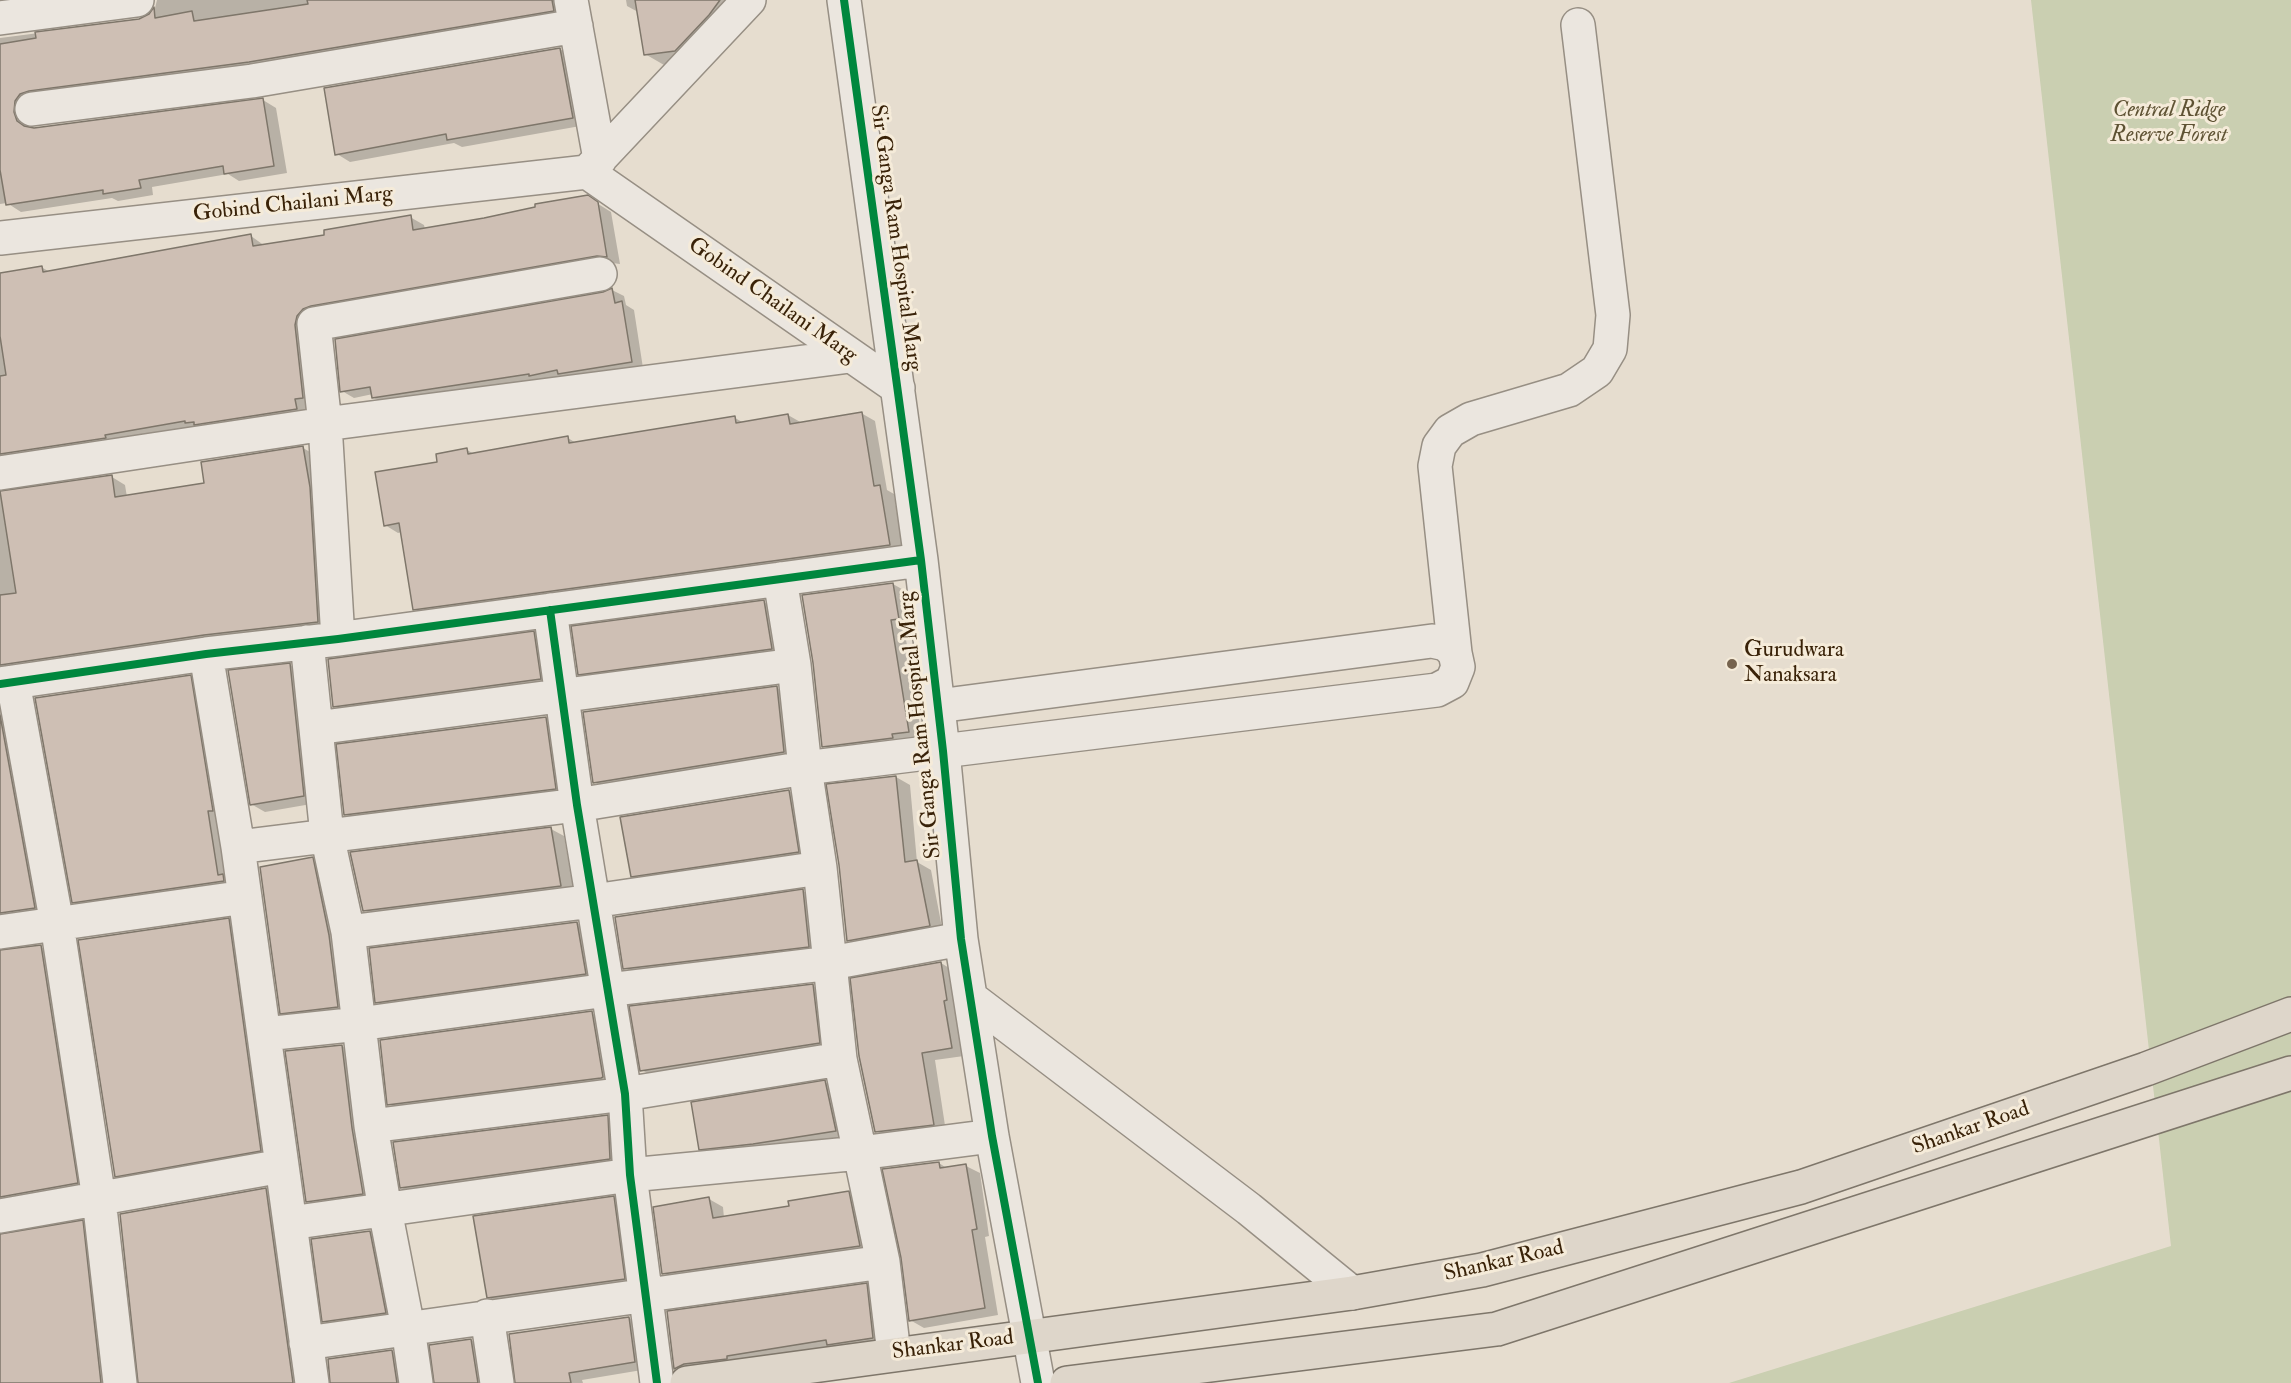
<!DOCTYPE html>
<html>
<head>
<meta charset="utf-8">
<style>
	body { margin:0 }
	canvas { display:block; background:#e6ddcf }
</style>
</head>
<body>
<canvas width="2291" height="1383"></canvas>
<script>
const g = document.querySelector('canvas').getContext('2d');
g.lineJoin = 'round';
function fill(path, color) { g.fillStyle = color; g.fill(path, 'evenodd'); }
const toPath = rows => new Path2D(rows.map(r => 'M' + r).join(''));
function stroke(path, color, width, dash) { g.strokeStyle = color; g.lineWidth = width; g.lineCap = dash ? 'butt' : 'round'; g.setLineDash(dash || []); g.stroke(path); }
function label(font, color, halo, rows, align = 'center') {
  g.font = font + ' "IM FELL Double Pica",serif'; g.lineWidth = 6; g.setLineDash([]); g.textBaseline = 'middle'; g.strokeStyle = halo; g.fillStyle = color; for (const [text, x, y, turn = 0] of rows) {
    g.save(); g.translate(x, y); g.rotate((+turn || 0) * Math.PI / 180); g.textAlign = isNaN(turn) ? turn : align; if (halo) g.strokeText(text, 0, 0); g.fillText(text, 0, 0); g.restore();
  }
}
const green = toPath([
	[2031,0,2291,0,2291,1383,1729,1383,2171,1246]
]);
const shadow = toPath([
	[157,0,564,0,567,18,27,121,30,129,263,100,276,108,287,173,239,181,228,174,152,187,153,195,118,201,112,198,21,212,7,203,0,204,0,38,140,20,149,16,155,8],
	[626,0,756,0,671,69,645,54,638,12,627,6],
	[560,49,573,57,586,125,462,147,454,143,350,162,337,154],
	[587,197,611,212,620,264,612,263,325,313,310,417,0,469,0,274,41,267,50,272,251,236,265,246,326,236,410,217,424,225,425,229,484,219],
	[612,290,624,296,626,305,634,310,643,368,386,404,374,398,373,394,354,398,342,391],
	[861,413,875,421,887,490,894,494,903,552,428,617,415,609,402,532,398,533,385,525,439,463,467,450,474,454,568,438,576,443,735,418,744,423,788,415,802,423],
	[303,448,317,456,331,630,0,680,0,493,112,477,125,485,127,497,206,484],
	[893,584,907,592,912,626,904,627,922,739,837,754,823,746],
	[764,602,778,609,785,656,593,681,579,674],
	[534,633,547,641,554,687,347,714,334,706],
	[290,665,304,673,317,803,265,812,251,804],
	[190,677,204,685,236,883,87,910,74,902],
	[777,688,789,694,795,758,606,789,594,782],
	[0,705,11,711,48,915,0,928],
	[546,718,559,726,569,796,359,822,345,814],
	[896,777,910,785,917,862,931,870,943,933,861,948,848,940],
	[789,791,809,803,818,863,652,887,632,876],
	[551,829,564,836,574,893,378,918,364,910],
	[312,858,326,866,351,1014,295,1020,281,1013],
	[803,891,815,898,821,953,637,975,625,968],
	[229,920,241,927,273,1157,129,1183,116,1176],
	[577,923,591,931,599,981,390,1010,377,1002],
	[41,947,55,955,91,1191,0,1211,0,952],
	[941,963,954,971,964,1056,935,1060,946,1132,890,1139,876,1131],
	[813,986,825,992,831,1050,653,1077,642,1070],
	[592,1013,609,1023,620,1086,406,1114,389,1104],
	[342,1046,356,1054,376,1201,321,1209,307,1201],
	[825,1082,839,1090,849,1138,714,1156,700,1149],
	[607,1117,621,1124,623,1166,415,1195,402,1188],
	[939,1163,948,1169,966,1166,980,1173,989,1236,985,1237,998,1315,924,1328,910,1320,903,1258],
	[266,1189,280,1197,305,1383,140,1383],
	[849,1193,862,1201,873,1253,677,1281,663,1273,709,1199,723,1207,724,1218,791,1207],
	[614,1198,627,1206,638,1286,502,1305,488,1297],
	[82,1222,96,1230,113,1383,0,1383,0,1236],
	[370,1232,383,1240,399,1320,337,1329,324,1321],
	[866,1285,880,1293,886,1345,689,1376,676,1368,668,1313],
	[629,1318,643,1326,648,1369,582,1380,583,1383,517,1383,510,1335],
	[471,1340,485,1348,490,1383,436,1383],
	[392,1351,406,1359,409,1383,332,1383]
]);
const building = toPath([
	[307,0,552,0,554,11,249,62,29,91,20,94,15,101,14,112,17,121,24,126,34,128,263,98,274,166,224,174,223,166,139,180,141,188,103,194,103,190,6,205,0,170,0,44,36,38,35,32,139,19,149,14,154,7,155,18,192,11,194,21,308,4,307,0],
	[635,0,720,0,709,15,675,51,644,55,635,0],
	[560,48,573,118,447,140,446,134,335,155,324,88,560,48],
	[588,195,598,202,607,257,597,256,311,306,303,309,297,316,295,325,303,398,295,399,297,409,194,425,194,422,185,423,185,421,105,435,106,438,0,454,0,376,6,375,0,336,0,273,42,266,43,272,251,234,253,246,324,235,324,230,411,215,413,230,484,218,535,207,535,204,588,195],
	[612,288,615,303,622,301,632,362,558,374,557,370,529,376,529,374,372,398,370,387,340,392,335,339,603,292,612,288],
	[862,412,874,486,880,485,890,545,413,610,399,523,384,526,375,472,437,462,436,454,467,448,468,454,568,436,569,443,735,416,736,423,788,414,790,424,862,412],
	[303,446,310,487,318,622,204,635,0,665,0,595,16,593,0,491,112,475,115,497,204,483,201,462,303,446],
	[893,583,899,619,891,620,909,732,892,734,893,738,822,747,813,663,802,595,893,583],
	[764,600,772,649,578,675,571,626,764,600],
	[534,631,541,679,333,707,328,659,534,631],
	[290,663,304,796,250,805,228,670,290,663],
	[191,675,213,811,208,811,218,875,223,874,224,881,72,903,35,698,191,675],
	[777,686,784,752,593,783,583,712,777,686],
	[0,715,35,908,0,913,0,715],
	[546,717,556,789,344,815,336,744,546,717],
	[896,776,905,862,917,860,930,926,847,941,839,865,826,784,896,776],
	[789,790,799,852,631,877,620,817,789,790],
	[551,827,561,886,363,911,350,852,551,827],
	[313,857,329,935,338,1007,280,1014,260,867,313,857],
	[803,889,809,947,623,969,615,917,803,889],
	[229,918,261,1151,115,1177,78,940,229,918],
	[577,922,586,974,375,1003,369,948,577,922],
	[41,945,78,1183,0,1197,0,950,41,945],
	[941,962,947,1000,944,1001,952,1048,922,1053,934,1125,875,1132,859,1056,850,978,941,962],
	[813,984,820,1043,640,1071,629,1006,813,984],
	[592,1011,603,1077,601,1078,387,1105,380,1040,592,1011],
	[342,1045,352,1128,363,1194,306,1202,285,1051,342,1045],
	[825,1080,836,1131,753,1144,699,1150,691,1102,825,1080],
	[608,1115,610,1159,400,1188,393,1142,608,1115],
	[939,1162,940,1168,966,1164,977,1229,972,1230,985,1308,909,1321,901,1258,882,1169,939,1162],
	[266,1188,293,1383,138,1383,120,1214,266,1188],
	[849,1191,860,1246,662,1274,653,1207,709,1197,713,1218,789,1206,788,1201,849,1191],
	[614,1196,625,1279,487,1298,473,1216,614,1196],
	[83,1220,101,1383,0,1383,0,1234,83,1220],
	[370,1231,386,1313,322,1322,311,1239,370,1231],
	[867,1283,873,1338,827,1345,826,1340,727,1356,727,1359,684,1364,674,1369,667,1311,867,1283],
	[629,1317,635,1362,569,1373,571,1383,515,1383,509,1334,629,1317],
	[471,1339,478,1383,434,1383,429,1345,471,1339],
	[392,1350,397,1383,330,1383,328,1359,392,1350]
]);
const minor = toPath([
	[571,0,600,159],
	[749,0,587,172,898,388],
	[844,0,921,560,943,751,961,939,992,1136,1038,1383],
	[0,18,137,0],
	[32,109,252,81,576,26],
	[0,238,587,172],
	[0,473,325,424,850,356],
	[780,579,794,665,805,768,820,868,840,1059,883,1262,894,1354],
	[550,610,577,805,625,1094,630,1175,657,1383],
	[338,639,325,424,314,324,600,274],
	[307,642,327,835,348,932,371,1126,385,1210,408,1328,416,1383],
	[1455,653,1435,466,1439,446,1450,431,1471,419,1569,390,1597,371,1610,349,1613,315,1578,25],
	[206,654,238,847,312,1383],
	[13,682,57,924,99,1199,120,1383],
	[0,684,206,654,338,639,921,560],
	[316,728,794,665],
	[238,847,577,805,805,768,1437,690,1452,682,1458,667,1455,653,1446,644,1432,641,938,706],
	[0,932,245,897],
	[348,932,593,901,820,868],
	[971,998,1249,1209,1352,1293],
	[265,1034,359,1024,607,990,831,963,961,939],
	[371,1126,625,1094,840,1059],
	[0,1216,282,1166],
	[290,1223,630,1175,860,1153,992,1136],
	[487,1316,497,1383],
	[306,1343,883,1262]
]);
const major = toPath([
	[687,1383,1352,1293,1482,1270,1801,1187,2146,1069,2291,1014],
	[1067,1383,1497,1329,2291,1073]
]);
const cycleway = toPath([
	[844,0,921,560,943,751,961,939,992,1136,1038,1383],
	[550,610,577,805,625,1094,630,1175,657,1383],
	[0,684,206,654,338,639,921,560]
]);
const markers = [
	[1732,664,6,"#76634e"]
];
const parkNames = [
	["Central Ridge",2169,111],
	["Reserve Forest",2169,136]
];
const streetNames = [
	["Gobind Chailani Marg",293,205,-6],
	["Sir Ganga Ram Hospital Marg",895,238,82],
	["Gobind Chailani Marg",772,301,35],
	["Sir Ganga Ram Hospital Marg",921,725,-96],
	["Shankar Road",1971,1129,-19],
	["Shankar Road",1504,1262,-13],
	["Shankar Road",953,1346,-7]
];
const poiNames = [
	["Gurudwara",1744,651],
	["Nanaksara",1744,676]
];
fill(green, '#cacfb1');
fill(shadow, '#0003');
fill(building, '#cebfb4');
stroke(building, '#7e766a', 1.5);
stroke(minor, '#978f84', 36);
stroke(major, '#7e766a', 36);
stroke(minor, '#ebe6df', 33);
stroke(major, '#ded6ca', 33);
stroke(cycleway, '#00873e', 8);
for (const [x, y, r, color] of markers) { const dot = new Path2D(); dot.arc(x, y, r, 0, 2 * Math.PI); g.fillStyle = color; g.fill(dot); stroke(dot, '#f5ebd9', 2); }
label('italic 22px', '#5e5233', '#f5ebd9', parkNames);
label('22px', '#392208', '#f5ebd9', streetNames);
label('22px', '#392208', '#f5ebd9', poiNames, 'left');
</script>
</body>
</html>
